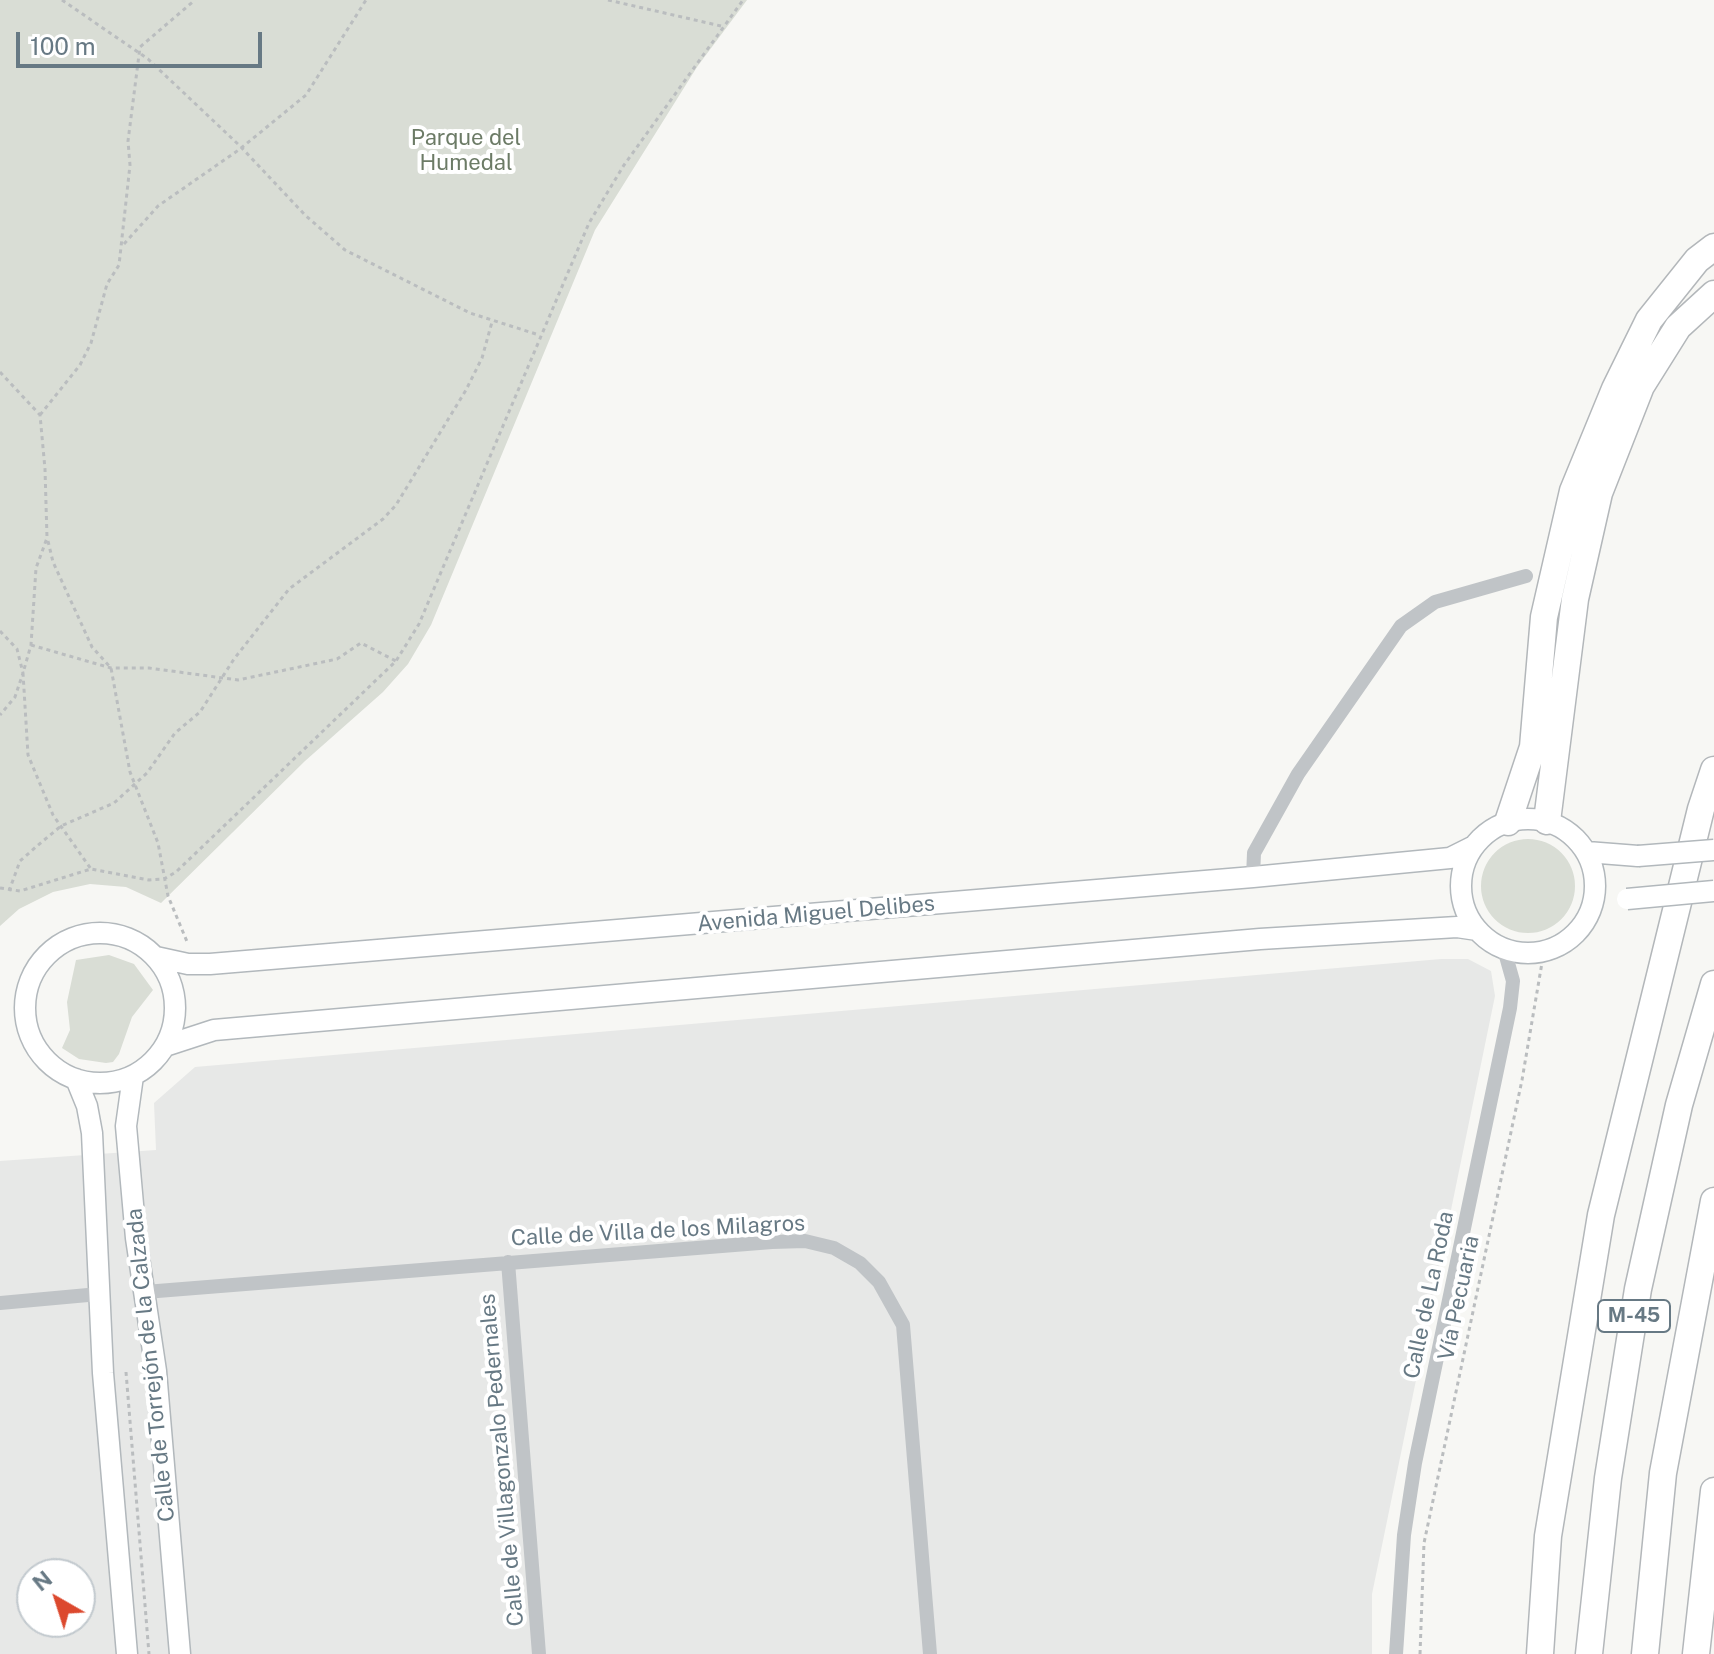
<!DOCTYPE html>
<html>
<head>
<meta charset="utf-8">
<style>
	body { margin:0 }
	#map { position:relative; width:1714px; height:1654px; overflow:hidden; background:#f7f7f4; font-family:"Public Sans",sans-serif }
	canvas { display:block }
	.north { position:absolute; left:16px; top:1558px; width:80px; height:80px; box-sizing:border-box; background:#fff; border:2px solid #c2c9ce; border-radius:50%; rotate:321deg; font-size:22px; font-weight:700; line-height:32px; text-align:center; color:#677984 }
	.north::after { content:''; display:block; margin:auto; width:28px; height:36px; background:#dc492e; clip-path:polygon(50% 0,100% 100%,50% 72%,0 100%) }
	.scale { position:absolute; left:16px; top:32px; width:246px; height:36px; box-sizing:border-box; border:4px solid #677984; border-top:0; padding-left:10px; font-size:24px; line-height:28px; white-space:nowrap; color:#677984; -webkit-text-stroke:6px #fff; paint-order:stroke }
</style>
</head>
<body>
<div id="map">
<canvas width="1714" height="1654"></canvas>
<div class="north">N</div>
<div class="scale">100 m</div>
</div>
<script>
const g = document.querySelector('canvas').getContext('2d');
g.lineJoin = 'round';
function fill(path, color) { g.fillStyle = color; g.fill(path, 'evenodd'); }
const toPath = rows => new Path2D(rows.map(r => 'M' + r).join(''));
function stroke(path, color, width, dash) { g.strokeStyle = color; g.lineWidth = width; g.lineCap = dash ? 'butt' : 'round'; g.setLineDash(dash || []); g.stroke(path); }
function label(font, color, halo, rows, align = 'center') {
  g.font = font + ' "Public Sans",sans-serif'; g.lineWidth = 8; g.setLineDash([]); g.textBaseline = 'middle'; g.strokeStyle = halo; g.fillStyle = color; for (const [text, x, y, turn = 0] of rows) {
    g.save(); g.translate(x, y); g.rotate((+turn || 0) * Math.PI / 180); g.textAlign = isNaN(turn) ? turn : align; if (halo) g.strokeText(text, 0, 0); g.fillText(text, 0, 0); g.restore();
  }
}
const built = toPath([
	[1441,959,1468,959,1491,971,1495,996,1372,1594,1372,1654,0,1654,0,1161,156,1150,154,1103,195,1067],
	[32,1574,80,1574,80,1622,32,1622]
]);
const green = toPath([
	[0,0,747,0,697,67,595,230,431,625,408,664,383,692,305,761,161,903,126,887,90,884,53,892,19,909,0,926],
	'1481 886a47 47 0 1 1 94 0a47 47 0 1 1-94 0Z',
	[109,955,134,964,153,990,132,1017,119,1054,113,1062,106,1063,79,1059,62,1048,70,1030,67,1002,76,960]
]);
const path = toPath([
	[62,0,148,59,240,146,305,215,345,250,470,313,539,335],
	[608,0,721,26],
	[124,244,158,206,240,149,306,95,366,0],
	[0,372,40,415,45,469,47,538,36,568,31,645,23,673,28,755,53,815,91,869],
	[40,415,80,365,91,343,107,284,119,265,130,165,128,141,140,47,195,0],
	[48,541,53,562,92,647,111,668,130,772,158,843,168,896,188,944],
	[0,631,17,649,23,673,15,697,0,715],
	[31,645,111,668,149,668,238,680,337,659,361,643,396,661],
	[0,888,20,891,91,869,149,880,164,879,176,872,396,661,419,624,589,223,624,165,743,0],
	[9,891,20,861,37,846,61,826,114,803,147,773,175,733,200,712,234,659,289,589,383,519,396,505,466,390,482,358,492,322],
	[126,1372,149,1654],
	[1420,1654,1424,1543,1522,1080,1544,951]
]);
const street = toPath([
	[1253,877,1254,853,1298,774,1401,626,1435,602,1526,576],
	[508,1262,539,1654],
	[145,1292,772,1242,805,1241,834,1248,860,1263,879,1282,903,1325,930,1654],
	[0,1303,99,1294],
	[1396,1654,1404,1535,1415,1463,1510,1008,1513,981,1504,949]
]);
const secondary = toPath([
	'1461 886a67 67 0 1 1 134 0a67 67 0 1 1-134 0Z',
	[1587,852,1638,856],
	'25 1008a75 75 0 1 1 150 0a75 75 0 1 1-150 0Z',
	[156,957,188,964,210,964,1253,877,1450,858,1474,846],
	[165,1046,214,1030,1260,939,1457,927,1477,930],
	[133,1076,126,1126,136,1238,156,1371,180,1654],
	[76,1079,87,1106,92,1133,103,1373,127,1654]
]);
const highway = toPath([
	[1547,821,1575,599,1599,493,1641,386,1678,327,1714,294],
	[1508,822,1533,747,1544,617,1573,491,1615,389,1649,320,1697,260,1714,247],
	[1540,1654,1548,1536,1601,1215,1701,809,1714,770],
	[1589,1654,1608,1478,1638,1289,1679,1105,1714,984],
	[1645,1654,1663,1473,1714,1201],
	[1696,1654,1714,1491]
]);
const secondaryBridge = toPath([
	[1638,856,1714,850],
	[1627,899,1714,891]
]);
const shields = [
	[1634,1316,72]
];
const shieldNames = [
	["M-45",1634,1316]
];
const parkNames = [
	["Parque del",466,138],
	["Humedal",466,163]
];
const streetNames = [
	["Avenida Miguel Delibes",816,914,-5],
	["Calle de Villa de los Milagros",658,1231,-3],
	["Calle de La Roda",1429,1295,-78],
	["Vía Pecuaria",1459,1298,-78],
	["Calle de Torrejón de la Calzada",151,1365,-96],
	["Calle de Villagonzalo Pedernales",502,1460,-95]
];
fill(built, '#e7e8e7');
fill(green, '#d9ddd5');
stroke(secondary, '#b2b8bc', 23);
stroke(highway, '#b3b7ba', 29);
stroke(path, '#babdbf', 3, [4, 4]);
stroke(street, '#c0c4c7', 14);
stroke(secondary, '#fff', 20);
stroke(highway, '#fff', 26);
stroke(secondaryBridge, '#b2b8bc', 23, []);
stroke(secondaryBridge, '#fff', 20);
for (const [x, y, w] of shields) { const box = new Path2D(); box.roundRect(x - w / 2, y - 16, w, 32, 6); g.fillStyle = '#fff'; g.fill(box); stroke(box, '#677984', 2); }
label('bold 20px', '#677984', null, shieldNames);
label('22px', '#6c7b66', '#fff', parkNames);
label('22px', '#677984', '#fff', streetNames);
</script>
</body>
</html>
